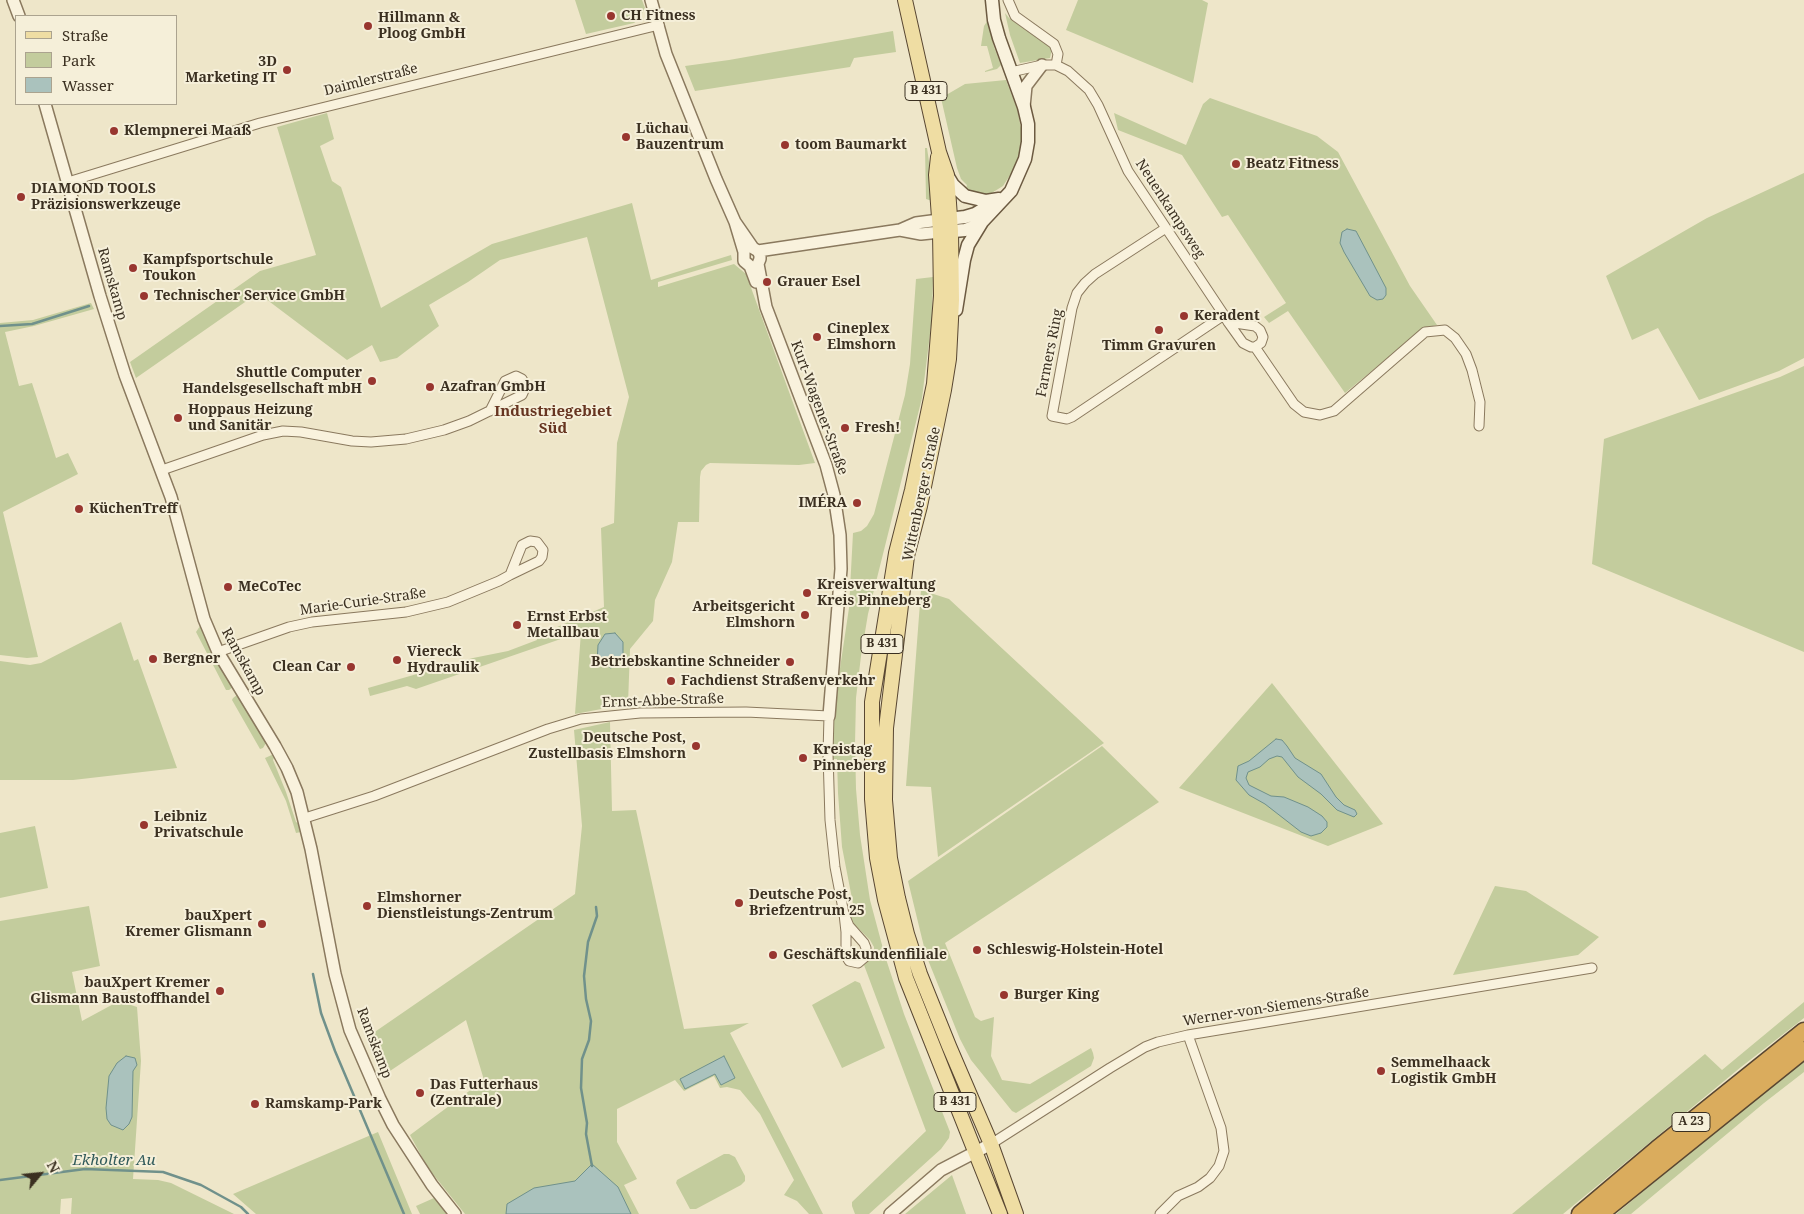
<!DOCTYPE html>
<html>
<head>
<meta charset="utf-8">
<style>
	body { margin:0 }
	#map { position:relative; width:1804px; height:1214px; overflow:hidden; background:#eee6c9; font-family:"Noto Serif",serif }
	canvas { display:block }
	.legend { position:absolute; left:15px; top:15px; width:162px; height:90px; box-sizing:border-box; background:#f5efd9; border:1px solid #aba38f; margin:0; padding:6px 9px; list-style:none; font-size:15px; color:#3b3021 }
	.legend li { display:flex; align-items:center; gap:10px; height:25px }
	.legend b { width:25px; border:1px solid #aba38f }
	.north { position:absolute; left:15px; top:1149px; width:50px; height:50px; -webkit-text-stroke:4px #f5efd9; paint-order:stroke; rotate:62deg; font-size:14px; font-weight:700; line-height:20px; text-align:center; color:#3b3021 }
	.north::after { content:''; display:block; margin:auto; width:18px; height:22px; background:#3b3021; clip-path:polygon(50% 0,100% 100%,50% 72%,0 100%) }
</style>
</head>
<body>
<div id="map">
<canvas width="1804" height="1214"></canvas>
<ul class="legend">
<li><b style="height:6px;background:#efdda3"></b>Straße</li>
<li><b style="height:14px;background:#c3cc9d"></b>Park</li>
<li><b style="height:14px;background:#aac2bd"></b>Wasser</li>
</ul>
<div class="north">N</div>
</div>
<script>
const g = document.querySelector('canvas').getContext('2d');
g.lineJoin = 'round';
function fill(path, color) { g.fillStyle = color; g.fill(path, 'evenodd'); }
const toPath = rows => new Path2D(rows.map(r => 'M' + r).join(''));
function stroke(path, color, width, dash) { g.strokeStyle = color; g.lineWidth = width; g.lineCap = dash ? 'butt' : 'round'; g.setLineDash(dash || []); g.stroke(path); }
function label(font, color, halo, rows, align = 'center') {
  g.font = font + ' "Noto Serif",serif'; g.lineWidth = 4; g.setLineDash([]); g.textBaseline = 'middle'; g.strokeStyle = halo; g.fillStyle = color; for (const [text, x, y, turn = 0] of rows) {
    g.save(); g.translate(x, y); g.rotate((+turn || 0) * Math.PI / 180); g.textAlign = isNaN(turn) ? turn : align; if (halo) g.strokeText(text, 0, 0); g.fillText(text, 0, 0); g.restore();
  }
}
const green = toPath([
	[575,0,642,0,645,8,639,19,634,23,586,34],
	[1078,0,1202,0,1208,3,1193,83,1066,30],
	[1005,13,1009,18,1045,39,1052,49,1050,58,1020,63,1010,35],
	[988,20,994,47,1001,65,997,69,985,72,985,71,993,68,987,46,981,46,984,26],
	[893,31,896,52,854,58,850,67,695,91,685,66,729,60],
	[1006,80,1017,109,1021,128,1021,143,1018,158,1012,172,1003,186,990,194,977,196,965,191,967,185,961,179,957,168,941,98,965,84],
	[1210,98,1317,136,1338,152,1410,286,1437,325,1424,328,1345,393,1288,311,1269,323,1264,317,1286,303,1228,215,1222,217,1182,155,1118,130,1114,113,1186,145,1203,104],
	[327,113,334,139,320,146,332,181,341,187,381,308,492,244,632,203,651,280,731,255,732,260,658,282,658,287,734,264,746,274,815,463,799,465,710,463,706,465,701,471,700,477,699,522,678,522,672,562,655,600,653,621,630,649,628,704,575,714,581,632,416,689,407,686,370,696,368,688,473,658,508,651,537,640,536,636,604,607,601,528,614,523,617,443,629,397,587,237,500,260,468,282,429,305,439,326,397,358,380,362,372,345,347,360,258,293,136,378,130,362,260,271,316,255,277,127],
	[925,148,927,148,935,202,926,199],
	[1804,173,1804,358,1779,371,1699,400,1658,328,1632,340,1606,276,1707,218],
	[933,277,932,318,922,398,868,614,861,656,856,698,855,744,856,789,860,835,870,900,885,956,904,1014,950,1132,949,1138,941,1149,869,1214,855,1214,852,1206,852,1202,926,1131,864,965,871,958,874,953,874,947,870,940,851,921,849,915,855,914,842,847,838,793,837,759,832,759,833,715,849,608,853,533,861,531,867,526,874,514,905,395,910,364,916,279],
	[91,303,94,309,34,326,5,332,19,386,32,383,56,458,68,453,78,474,3,512,38,657,27,658,0,655,0,323,33,320],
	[1804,366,1804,652,1592,564,1604,439,1780,377],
	[921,590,949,599,1104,743,938,857,931,787,906,786],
	[121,622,134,661,138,659,177,768,73,780,0,780,0,661,30,665,41,663],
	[200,626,201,626,233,685,233,687,229,690,226,690,196,632],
	[1272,683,1383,824,1328,846,1179,788],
	[237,695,266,743,263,748,260,749,232,700,233,698],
	[610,722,612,811,636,810,684,1029,749,1023,730,1033,823,1214,809,1214,797,1201,784,1195,794,1180,760,1114,740,1090,727,1087,720,1088,714,1076,684,1091,675,1080,617,1109,617,1142,637,1179,624,1185,639,1214,465,1214,428,1168,410,1135,484,1080,466,1020,381,1077,366,1038,575,894,582,826,574,730],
	[1102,746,1159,802,945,943,975,1017,981,1021,994,1017,991,1056,1002,1080,1030,1084,1091,1048,1093,1053,1094,1058,1091,1066,1016,1113,1012,1111,971,1060,960,1039,926,955,908,881],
	[274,754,275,756,273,760,286,792,296,822,301,825,301,832,296,833,286,801,265,758],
	[35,826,48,888,0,898,0,833],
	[1495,886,1526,891,1599,937,1578,955,1453,975],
	[89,906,100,966,72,972,82,1021,119,1001,137,1007,141,1061,133,1179,158,1180,171,1183,234,1214,71,1214,72,1198,61,1199,60,1214,0,1214,0,921],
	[855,981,860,983,885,1048,842,1068,812,1005],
	[1804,1002,1804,1018,1741,1067,1563,1214,1512,1214,1705,1054,1722,1070],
	[1804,1060,1804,1072,1764,1103,1631,1214,1616,1214,1758,1096],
	[378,1132,412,1214,256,1214,233,1194],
	[724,1154,729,1154,735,1157,745,1176,745,1181,741,1185,696,1209,690,1209,676,1183,677,1180],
	[952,1175,966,1214,905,1214],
	[434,1198,447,1214,420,1214,416,1206]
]);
const water = toPath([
	[1347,229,1356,231,1386,288,1386,295,1383,299,1377,300,1370,296,1344,252,1340,243,1342,232,1347,229],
	[615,633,623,642,623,654,618,666,610,668,606,661,603,666,597,664,598,645,605,634,615,633],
	[1276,739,1282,740,1287,746,1295,758,1321,774,1336,797,1344,805,1355,810,1357,814,1354,817,1337,810,1321,794,1298,777,1282,757,1277,756,1269,759,1260,767,1248,772,1246,778,1249,785,1271,796,1284,797,1308,807,1322,816,1327,822,1327,827,1321,833,1311,836,1301,832,1265,804,1249,795,1236,780,1238,766,1249,761,1276,739],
	[126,1056,135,1058,137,1065,133,1071,132,1117,129,1124,123,1130,111,1125,107,1119,106,1108,109,1076,117,1063,126,1056],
	[724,1056,735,1078,721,1085,715,1074,685,1089,680,1079,724,1056],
	[592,1164,618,1187,631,1214,506,1214,507,1204,534,1188,575,1181,592,1164]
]);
const stream = toPath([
	[0,326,32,324,89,306],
	[313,974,321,1013,335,1051,404,1214],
	[592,1166,586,1134,587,1123,581,1088,582,1059,589,1040,591,1021,586,999,584,976,588,942,597,916,596,907],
	[0,1180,85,1169,163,1172,201,1185,241,1207,248,1214]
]);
const minor = toPath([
	[1008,0,1015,16,1054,44,1058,54,1056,65],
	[1011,72,1042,65,1056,65,1068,71,1089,90,1098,105,1128,171,1224,315,1228,322,1243,343,1251,347,1255,347,1261,343,1263,337,1260,330,1255,326,1228,322],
	[68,182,260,123,659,25],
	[1166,228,1095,274,1085,283,1077,293,1072,308,1052,416,1067,419,1072,417,1224,315],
	[1255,347,1294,404,1304,412,1320,415,1334,411,1425,332,1445,330,1455,338,1466,354,1472,370,1480,402,1479,426],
	[162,470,263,435,283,431,301,432,352,441,371,442,406,439,444,430,469,421,522,395,526,386,522,379,516,376,505,381,490,411],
	[218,652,289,627,312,622,406,612,448,602,499,581,510,575,539,561,542,557,543,550,537,542,530,541,522,545,510,575],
	[305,818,374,796,548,729,581,719,640,713,746,712,829,716,828,754,830,820,835,867,844,914],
	[844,914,849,926,864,943,866,948,865,957,858,963,849,961,846,956,846,932,844,914],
	[991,1144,1110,1068,1145,1047,1158,1042,1188,1035,1592,968],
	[1160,1214,1178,1196,1198,1187,1210,1178,1219,1166,1224,1151,1221,1128,1188,1035]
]);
const tertiary = toPath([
	[13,0,19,16],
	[651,0,666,54,716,179,735,222,744,252,744,261,750,266,756,282],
	[45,104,100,296,125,375,171,497,204,619,218,652,275,746,287,768,297,792,311,849,335,974,350,1030,380,1099,393,1125,432,1185,455,1214],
	[1024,107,1026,86,1042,65],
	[735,222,753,248,758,251,760,255,760,259,758,264,766,307,826,465,834,495,840,535,841,569,829,716],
	[900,230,921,234,940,232],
	[758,251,900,230,916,223,939,220],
	[890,1214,941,1170,991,1144]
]);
const secondary = toPath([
	[947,175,953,185,965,196,986,201,999,199],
	[940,220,965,217,975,214,993,203],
	[943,232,965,230,973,227,982,222,1011,191,1025,159,1028,142,1028,124,1024,107,999,38,994,20,992,0],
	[956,310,964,260,968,245,982,222]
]);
const primary = toPath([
	[905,0,939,152,947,175,951,231,952,300,949,359,944,390,920,506,907,556,886,728,885,800,890,858,898,898,907,934,920,974,949,1046,991,1144,1016,1214],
	[938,157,936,175,940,232,941,296,934,384,912,490,896,553,872,702,872,799,877,858,885,900,906,978,1000,1214]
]);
const motorway = toPath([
	[1580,1214,1657,1149,1804,1031],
	[1600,1214,1804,1050]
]);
const markers = [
	[611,16,5,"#98362f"],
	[368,26,5,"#98362f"],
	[287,70,5,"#98362f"],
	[114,131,5,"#98362f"],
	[626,137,5,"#98362f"],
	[785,145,5,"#98362f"],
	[1236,164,5,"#98362f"],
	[21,197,5,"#98362f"],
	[133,268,5,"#98362f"],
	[767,282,5,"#98362f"],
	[144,296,5,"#98362f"],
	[1184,316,5,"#98362f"],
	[1159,330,5,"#98362f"],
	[817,337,5,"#98362f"],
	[372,381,5,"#98362f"],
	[430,387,5,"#98362f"],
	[178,418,5,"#98362f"],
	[845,428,5,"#98362f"],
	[857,503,5,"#98362f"],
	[79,509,5,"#98362f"],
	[228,587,5,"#98362f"],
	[807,593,5,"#98362f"],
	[805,615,5,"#98362f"],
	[517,625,5,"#98362f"],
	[153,659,5,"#98362f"],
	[397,660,5,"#98362f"],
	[790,662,5,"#98362f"],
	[351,667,5,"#98362f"],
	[671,681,5,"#98362f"],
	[696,746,5,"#98362f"],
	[803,758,5,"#98362f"],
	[144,825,5,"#98362f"],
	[739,903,5,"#98362f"],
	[367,906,5,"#98362f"],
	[262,924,5,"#98362f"],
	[977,950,5,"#98362f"],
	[773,955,5,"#98362f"],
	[220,991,5,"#98362f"],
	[1004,995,5,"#98362f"],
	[1381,1071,5,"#98362f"],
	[420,1093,5,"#98362f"],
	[255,1104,5,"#98362f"]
];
const shields = [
	[926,91,42],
	[882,644,42],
	[955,1102,42],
	[1691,1122,38]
];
const shieldNames = [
	["B 431",926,91],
	["B 431",882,644],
	["B 431",955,1102],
	["A 23",1691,1122]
];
const poiNames = [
	["CH Fitness",621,16],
	["Hillmann &",378,18],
	["Ploog GmbH",378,34],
	["3D",277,62,"right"],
	["Marketing IT",277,78,"right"],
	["Lüchau",636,129],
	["Bauzentrum",636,145],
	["Klempnerei Maaß",124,131],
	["toom Baumarkt",795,145],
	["Beatz Fitness",1246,164],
	["DIAMOND TOOLS",31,189],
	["Präzisionswerkzeuge",31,205],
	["Kampfsportschule",143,260],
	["Toukon",143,276],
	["Grauer Esel",777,282],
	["Technischer Service GmbH",154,296],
	["Keradent",1194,316],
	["Cineplex",827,329],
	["Elmshorn",827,345],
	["Timm Gravuren",1159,346,"center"],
	["Shuttle Computer",362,373,"right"],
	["Handelsgesellschaft mbH",362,389,"right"],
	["Azafran GmbH",440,387],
	["Hoppaus Heizung",188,410],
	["und Sanitär",188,426],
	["Fresh!",855,428],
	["IMÉRA",847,503,"right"],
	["KüchenTreff",89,509],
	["Kreisverwaltung",817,585],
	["Kreis Pinneberg",817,601],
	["MeCoTec",238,587],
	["Arbeitsgericht",795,607,"right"],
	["Elmshorn",795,623,"right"],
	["Ernst Erbst",527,617],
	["Metallbau",527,633],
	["Viereck",407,652],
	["Hydraulik",407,668],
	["Bergner",163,659],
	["Betriebskantine Schneider",780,662,"right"],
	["Clean Car",341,667,"right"],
	["Fachdienst Straßenverkehr",681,681],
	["Deutsche Post,",686,738,"right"],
	["Zustellbasis Elmshorn",686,754,"right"],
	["Kreistag",813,750],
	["Pinneberg",813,766],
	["Leibniz",154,817],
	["Privatschule",154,833],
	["Deutsche Post,",749,895],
	["Briefzentrum 25",749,911],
	["Elmshorner",377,898],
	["Dienstleistungs-Zentrum",377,914],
	["bauXpert",252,916,"right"],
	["Kremer Glismann",252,932,"right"],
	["Schleswig-Holstein-Hotel",987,950],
	["Geschäftskundenfiliale",783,955],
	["bauXpert Kremer",210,983,"right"],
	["Glismann Baustoffhandel",210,999,"right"],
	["Burger King",1014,995],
	["Semmelhaack",1391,1063],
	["Logistik GmbH",1391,1079],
	["Das Futterhaus",430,1085],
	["(Zentrale)",430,1101],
	["Ramskamp-Park",265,1104]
];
const streetNames = [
	["Daimlerstraße",371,80,-14],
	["Neuenkampsweg",1170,209,57],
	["Ramskamp",112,284,74],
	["Farmers Ring",1050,353,-79],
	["Kurt-Wagener-Straße",819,408,70],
	["Wittenberger Straße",922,494,-78],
	["Marie-Curie-Straße",363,602,-8],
	["Ramskamp",243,662,61],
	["Ernst-Abbe-Straße",663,701,-2],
	["Werner-von-Siemens-Straße",1276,1007,-9],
	["Ramskamp",374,1043,69]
];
const neighbourhoodNames = [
	["Industriegebiet",553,412],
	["Süd",553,429]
];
const waterNames = [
	["Ekholter Au",114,1161]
];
fill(green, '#c3cc9d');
fill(water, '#aac2bd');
stroke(water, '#70918b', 1);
stroke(stream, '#70918b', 2.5);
stroke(minor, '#8a795e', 11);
stroke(tertiary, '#8a795e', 14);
stroke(secondary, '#6c5a41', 15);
stroke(primary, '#594732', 16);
stroke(motorway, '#594732', 19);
stroke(minor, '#f9f2dd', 9);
stroke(tertiary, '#f9f2dd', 11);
stroke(secondary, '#f9f2dd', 12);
stroke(primary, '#efdda3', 14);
stroke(motorway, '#daac5d', 16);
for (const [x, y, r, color] of markers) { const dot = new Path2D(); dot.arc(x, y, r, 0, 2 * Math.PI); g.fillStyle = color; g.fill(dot); stroke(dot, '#f5efd9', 2); }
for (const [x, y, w] of shields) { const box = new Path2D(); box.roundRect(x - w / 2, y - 9.5, w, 19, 4); g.fillStyle = '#f5efd9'; g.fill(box); stroke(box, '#3b3021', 1); }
label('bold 12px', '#3b3021', null, shieldNames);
label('bold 14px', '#3b3021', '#f5efd9', poiNames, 'left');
label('14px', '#3b3021', '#f5efd9', streetNames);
label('bold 15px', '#673521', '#f5efd9', neighbourhoodNames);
label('italic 15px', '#315a5a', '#f5efd9', waterNames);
</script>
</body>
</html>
